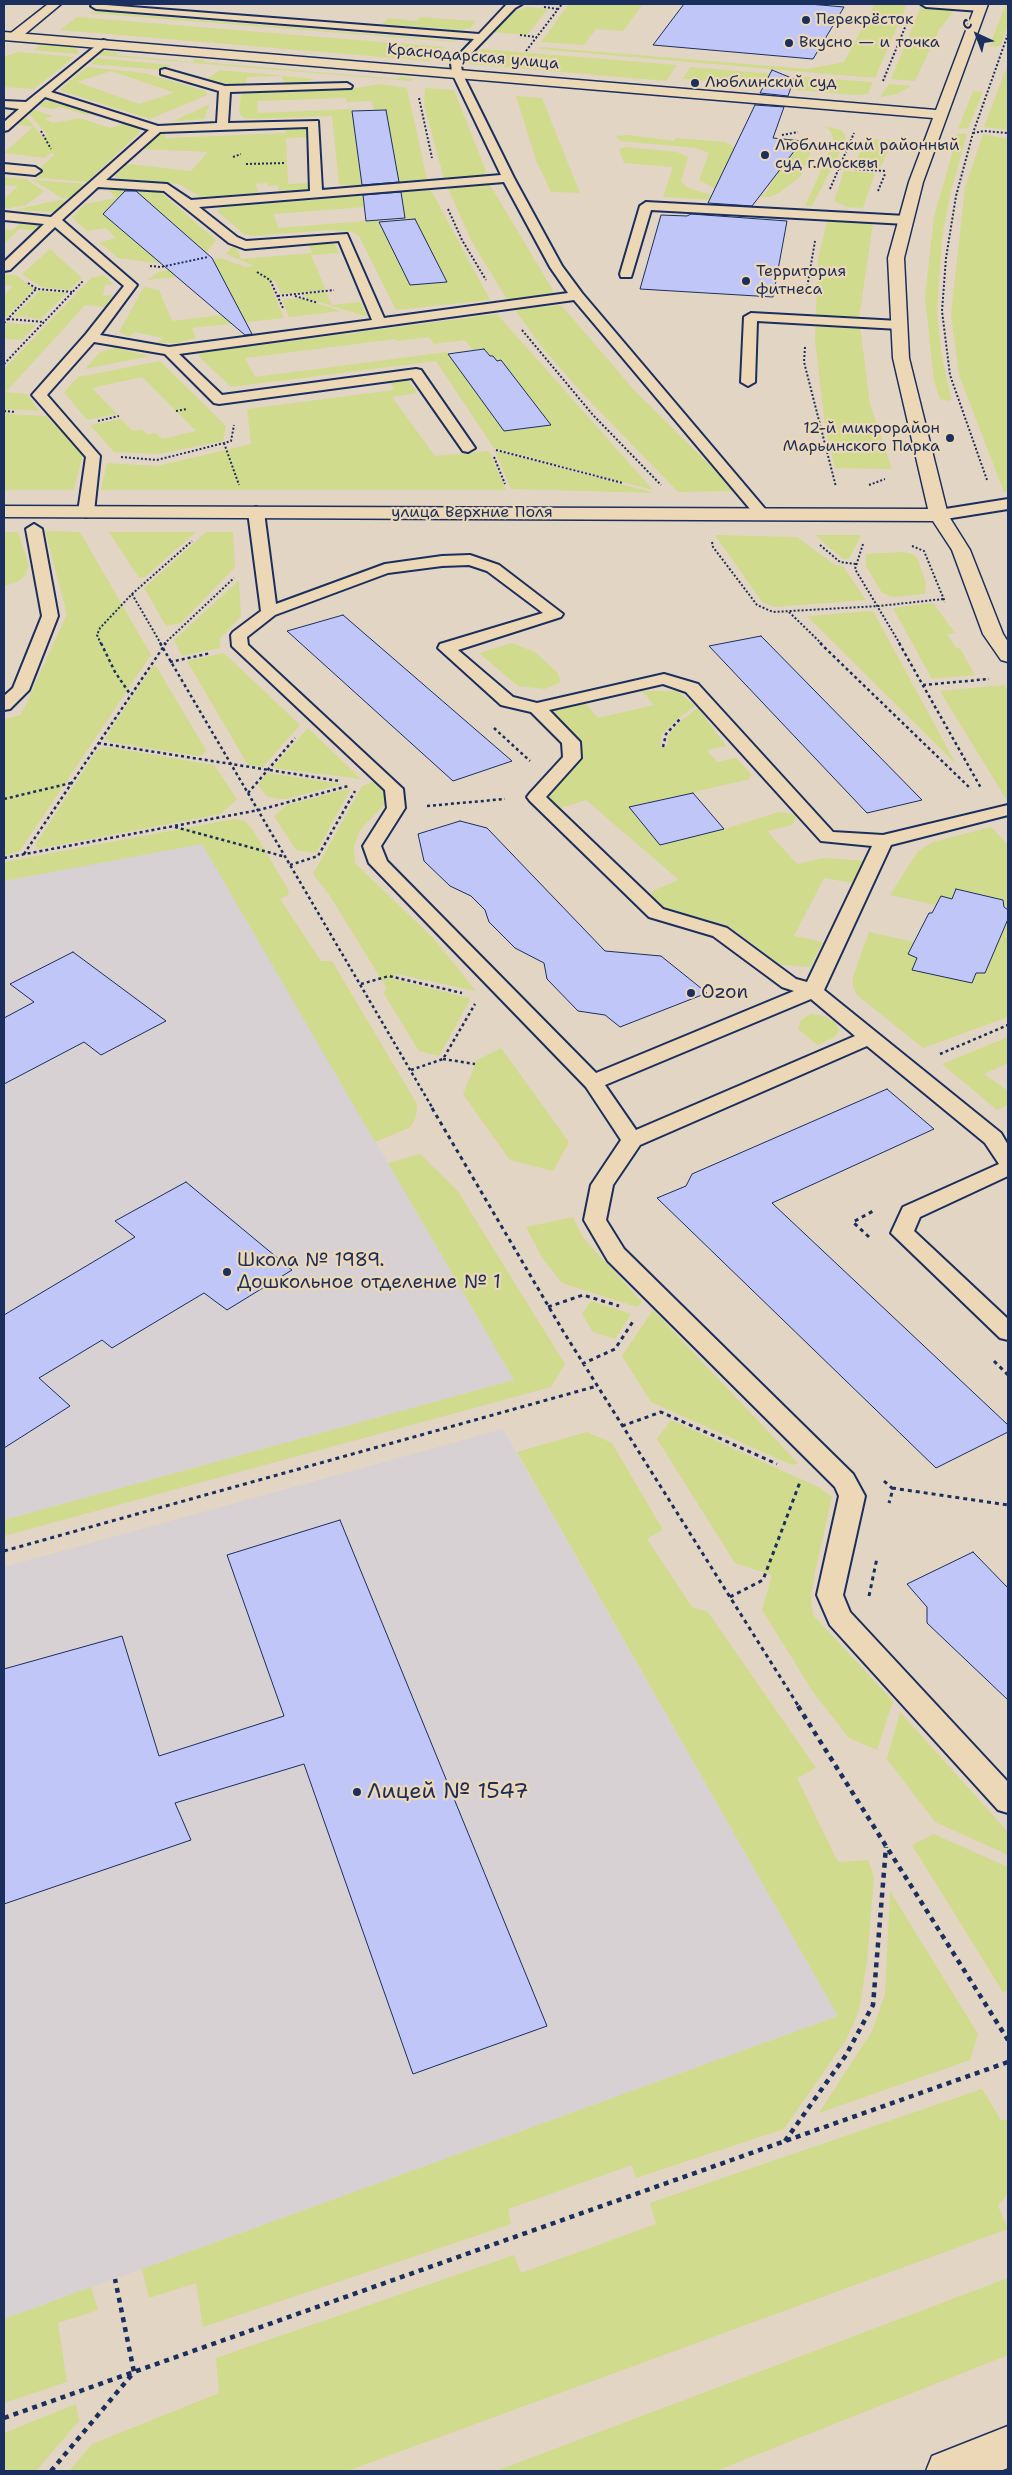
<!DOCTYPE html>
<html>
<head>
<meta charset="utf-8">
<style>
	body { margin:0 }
	#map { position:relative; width:1012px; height:2475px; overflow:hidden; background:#e3d5c3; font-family:"Shantell Sans",sans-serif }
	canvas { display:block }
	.frame { position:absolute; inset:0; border:5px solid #1b2f5e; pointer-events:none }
	.north { position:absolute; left:952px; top:10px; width:50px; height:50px; -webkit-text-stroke:4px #ecd8b6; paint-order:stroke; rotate:317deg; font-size:14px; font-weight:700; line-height:20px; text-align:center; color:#1b2f5e }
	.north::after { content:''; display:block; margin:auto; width:18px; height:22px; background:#1b2f5e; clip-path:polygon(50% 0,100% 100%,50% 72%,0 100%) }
</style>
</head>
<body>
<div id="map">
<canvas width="1012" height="2475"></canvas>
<div class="frame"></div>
<div class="north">С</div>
</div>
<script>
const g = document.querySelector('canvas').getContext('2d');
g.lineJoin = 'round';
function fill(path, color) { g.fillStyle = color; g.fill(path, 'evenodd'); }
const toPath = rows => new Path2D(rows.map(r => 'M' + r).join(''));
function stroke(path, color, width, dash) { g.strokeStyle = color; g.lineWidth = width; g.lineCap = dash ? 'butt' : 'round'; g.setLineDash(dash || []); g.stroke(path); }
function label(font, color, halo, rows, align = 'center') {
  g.font = font + ' "Shantell Sans",sans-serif'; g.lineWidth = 4.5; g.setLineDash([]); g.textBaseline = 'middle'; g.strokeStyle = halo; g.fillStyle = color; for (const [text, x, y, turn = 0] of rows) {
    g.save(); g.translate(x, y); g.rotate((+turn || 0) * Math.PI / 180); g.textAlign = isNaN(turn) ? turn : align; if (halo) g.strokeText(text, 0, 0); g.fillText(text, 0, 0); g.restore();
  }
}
const built = toPath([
	[202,843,514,1380,4,1520,4,881],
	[503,1429,838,2016,4,2319,4,1567]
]);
const green = toPath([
	[569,4,643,4,623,31,596,29,584,45,541,42],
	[875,4,907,4,875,78,538,49,540,47,808,69,844,62],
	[922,4,959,4,939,30,915,81,891,79],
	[1006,4,1008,4,1008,23,1001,46,989,47],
	[527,7,548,9,527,35,493,32,509,13],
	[106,10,118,11,115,13,457,41,455,42,87,13],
	[77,17,444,47,429,61,60,30],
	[420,17,446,19,476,21,471,28,460,30,382,24,389,18,416,21],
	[41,45,71,47,78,50,78,54,33,50],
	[481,49,677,65,666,81,470,64,469,62],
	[102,51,118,52,116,55,193,62,196,59,205,60,203,62,397,79,401,76,413,79,411,81,97,55],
	[18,52,74,57,34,89,4,87,4,57],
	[96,58,171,65,162,70,91,64],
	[1008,64,1008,130,984,127],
	[87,67,145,73,205,91,207,95,150,119,59,90],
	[111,71,173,92,173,93,139,104,77,82],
	[691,67,786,75,781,87,682,79],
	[220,70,315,79,303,83,284,83,282,76,247,77,246,84,229,84,207,79],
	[803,77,873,82,868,94,855,95,796,90],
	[380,84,407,88,427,179,346,186,339,184,332,116,250,119,242,117,239,112,241,95,247,92,357,88],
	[346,98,347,102,372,101,374,110,386,110,395,162,359,164,352,109,258,113,257,101],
	[889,84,912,86,897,94,880,97],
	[425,88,454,90,486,171,484,175,444,179,424,104],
	[973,91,983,92,968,128,958,129],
	[516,96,542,98,580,193,551,192,536,160],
	[54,101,93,113,87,115,60,107,52,109,39,106,41,102],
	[210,104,204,119,171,122,193,112],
	[34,110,53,116,44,119,53,123,80,118,110,128,126,123,139,129,140,132,87,182,31,177,55,154,50,153,45,158,4,153,33,127,18,125,26,117,42,136,49,137,29,114],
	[286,126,308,128,310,137,286,138,288,184,309,183,309,190,280,192,277,185,268,186,267,183,255,184,259,193,201,197,179,184,118,178,115,176,128,164,191,171,208,152,141,149,162,131,165,131,165,138,285,133],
	[823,126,842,130,846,138,845,143,812,206,805,206,834,141,830,130],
	[958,133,967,134,950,195,942,238,937,312,941,351,951,399,948,401,940,399,934,381,925,297,934,217],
	[983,134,1008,139,1008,492,1004,492,959,375,951,314,965,188],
	[628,135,674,141,676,138,725,142,741,151,735,167,725,167,720,178,748,185,752,193,765,194,792,148,812,149,801,176,779,193,769,197,750,197,714,188,699,180,709,153,696,148,620,141,616,136],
	[867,139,893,141,880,168,853,166],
	[627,147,677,152,688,157,681,182,689,188,730,201,663,197,673,167,624,163,619,149],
	[844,171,875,173,863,208,847,207,834,201],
	[4,177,26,179,44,191,26,205,4,209,4,199,18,186,4,185],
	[33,180,86,184,71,199,62,198],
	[490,185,554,292,550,295,508,301,471,240,448,188],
	[106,187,159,191,216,240,205,254,155,263,118,258,99,242,116,238,106,228,87,231,72,217,85,204,116,198],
	[431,190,490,300,396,310,359,236,352,232,329,230,252,236,244,234,217,211,223,207],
	[365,207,399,211,404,220,415,219,447,282,410,285,378,220,279,228,273,214],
	[59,200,68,201,55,212,14,210],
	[828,219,873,223,859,318,870,404,892,469,835,468,825,425,815,341,818,258],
	[23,221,33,222,42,228,39,231,19,229,4,244,4,230,13,230],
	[328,241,334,243,339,253,311,255,326,290,281,294,275,280,269,281,284,318,192,328,196,338,179,343,157,343,163,338,135,332,129,337,119,332,144,287,159,290,172,321,240,313,194,275,147,280,159,272,221,258,245,267,254,266,226,254,233,246,238,250,241,259,312,253,309,245],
	[50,249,82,278,69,290,41,287,22,274],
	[4,274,16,275,34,289,4,319,4,295,13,286,4,285],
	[104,275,113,284,105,285,103,296,112,295,106,307,85,305,6,392,27,394,39,411,5,409,9,414,46,416,83,454,74,490,4,490,4,369,91,278],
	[39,291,66,293,41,319,14,316],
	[326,292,332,305,360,302,368,317,306,298,304,294],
	[300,298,341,311,289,317,282,300],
	[561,305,635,391,736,491,678,492,584,395,545,351,515,310],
	[497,314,653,490,494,448,436,361,231,387,199,357,200,353],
	[429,337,434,344,465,340,473,350,484,349,490,356,493,356,497,361,502,360,551,425,504,431,447,352,255,377,245,358,396,339,397,341],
	[7,323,36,325,22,340,4,339,4,327],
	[115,348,150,356,85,369,100,352],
	[160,361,226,426,223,441,159,454,114,452,90,425,121,419,133,431,142,429,147,434,156,433,162,439,196,431,142,377,92,388,117,414,87,420,64,392,78,377],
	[408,379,417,393,392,397,435,456,489,451,506,490,101,490,107,463,157,466,251,444,247,409,394,390,389,380],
	[495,451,655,493,511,489],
	[45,531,80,532,151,655,19,852,4,855,4,719,21,715,67,614],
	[4,532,18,532,29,566,25,576,15,583,4,586],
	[109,532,196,532,145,577,139,578],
	[206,532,233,532,235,567,181,623,166,626,144,588],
	[715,535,797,537,835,565,843,566,866,600,774,607,762,602],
	[815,535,861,535,849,559,843,559],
	[902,552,913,554,918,559,926,584,925,594,893,597,882,593,866,566,866,554],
	[239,580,241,616,220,639,220,648,182,656,174,640],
	[933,603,955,633,947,634,956,648,960,648,975,675,932,679,893,608],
	[873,611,956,764,807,616],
	[512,643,535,652,557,672,561,682,545,689,518,686,479,653],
	[224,653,300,725,263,767,248,765,187,661],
	[153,666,156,666,206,750,204,754,197,756,111,742,105,738],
	[1005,685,1008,691,1008,799,1006,799,940,691],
	[642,691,677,691,695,706,679,718,662,734,660,747,667,746,669,734,683,719,698,708,726,746,707,750,717,762,736,758,751,774,750,779,630,807,660,845,724,829,779,812,796,815,793,825,767,831,797,864,824,858,867,861,853,883,824,878,794,936,823,942,810,967,781,965,727,925,665,908,652,896,652,891,679,880,586,800,558,809,546,797,550,789,579,759,579,739,549,712,585,703,598,718,654,705],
	[308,728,361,779,272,768],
	[108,747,214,765,237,799,221,814,38,849,35,845,97,750],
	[267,773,343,784,286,799,278,799,266,796,258,785],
	[373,782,384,785,386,803,360,830,354,847,355,863,434,939,476,991,397,974,393,979,469,998,470,1000,439,1056,419,1051,384,994,386,987,330,896,313,874,362,786],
	[351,788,316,853,296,850,274,816,287,805],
	[234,819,245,821,251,827,289,891,288,895,280,899,321,961,332,961,417,1104,416,1116,411,1127,375,1142,202,844,4,881,4,862],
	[991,827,1008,845,1008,910,1003,900,957,889,952,899,941,896,936,905,890,895,918,851,933,842],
	[1008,919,1008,1017,923,1048,857,995,853,986,853,977,869,932,914,942,908,954,917,958,913,970,972,983,976,973,985,973],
	[811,1014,823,1016,835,1022,839,1030,835,1037,817,1045,798,1029,801,1020],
	[1008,1037,1008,1063,984,1074,1008,1091,1008,1105,997,1110,942,1064],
	[501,1048,569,1142,553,1171,510,1160,463,1094,477,1060],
	[420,1154,457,1190,565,1364,551,1387,4,1536,4,1520,514,1380,388,1163],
	[573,1217,583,1238,642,1302,637,1307,562,1283,543,1259,526,1227],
	[591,1301,631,1314,615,1339,593,1332,582,1314],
	[653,1310,798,1463,792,1465,651,1402,622,1356],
	[671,1420,820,1488,832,1497,815,1572,811,1597,813,1615,893,1701,877,1750,849,1738,813,1692,782,1642,762,1610,772,1575,735,1563,657,1439],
	[587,1432,612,1443,663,1530,647,1539,692,1607,708,1612,816,1768,797,1778,838,1862,868,1860,874,1877,867,1961,859,2011,846,2040,784,2129,636,2178,632,2165,508,2209,511,2224,203,2327,196,2283,149,2298,142,2269,838,2016,517,1452],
	[900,1712,1008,1832,1008,1855,935,1822,887,1759],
	[934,1834,1008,1867,1008,1990,1003,1992,912,1845],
	[890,1891,978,2034,970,2060,819,2113,872,2031,885,1994],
	[982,2089,1001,2120,1008,2120,1008,2193,998,2206,1008,2229,347,2471,69,2471,92,2444,219,2393,216,2358,514,2255,521,2273,656,2224,650,2203],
	[1008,2278,1008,2355,716,2471,496,2471],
	[91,2287,98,2310,58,2323,67,2382,4,2403,4,2319],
	[76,2404,79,2421,36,2471,4,2471,4,2433]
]);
const building = toPath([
	[684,4,809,4,844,7,813,59,653,45,684,4],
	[772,70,794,79,788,96,760,93,772,70],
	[755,105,784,107,773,138,802,141,752,206,708,203,755,105],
	[386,110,399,182,362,185,352,111,386,110],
	[125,191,136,191,212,258,252,334,245,335,103,214,125,191],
	[401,192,405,218,366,221,363,195,401,192],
	[691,214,787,221,773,297,640,289,661,215,687,216,691,214],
	[415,219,447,282,410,285,379,222,415,219],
	[484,349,490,356,493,356,497,361,501,360,551,425,504,431,448,354,484,349],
	[343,615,512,761,453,781,287,631,343,615],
	[761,636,922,800,867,813,709,646,761,636],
	[693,793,724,829,660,845,629,807,693,793],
	[460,821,487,828,605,951,661,956,707,993,620,1027,605,1015,578,1011,547,979,544,963,515,948,489,922,485,910,471,896,450,886,424,861,418,834,460,821],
	[956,889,1003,900,1004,907,1008,910,1008,919,985,973,976,973,972,983,912,970,917,958,908,954,929,913,932,913,941,896,952,899,956,889],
	[73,952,166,1021,101,1055,84,1042,4,1084,4,1018,34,1002,10,984,73,952],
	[887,1089,934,1129,772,1203,1008,1425,1008,1432,936,1468,657,1198,686,1186,692,1174,887,1089],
	[186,1182,292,1270,227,1310,204,1293,112,1348,102,1340,39,1378,70,1406,4,1448,4,1315,135,1237,115,1221,186,1182],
	[340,1520,547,2026,413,2074,304,1764,175,1803,191,1840,4,1904,4,1669,122,1636,159,1756,284,1716,227,1555,340,1520],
	[973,1552,1008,1588,1008,1700,927,1623,927,1607,907,1584,973,1552]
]);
const pathFar3 = toPath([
	[544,7,558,9],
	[520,35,537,37],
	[526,51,562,4],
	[883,81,908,20],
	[419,98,432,158],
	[41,131,51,149],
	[973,133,984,131,1008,133],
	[782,135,798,132],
	[233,157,241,154],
	[246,164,286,163],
	[839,168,886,171],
	[830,189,854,133],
	[878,191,885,174],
	[448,209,462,240,486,280],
	[150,266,161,267,208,257],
	[257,272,270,280,283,308],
	[28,283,37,289,73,292],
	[806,294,815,241],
	[278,296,334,290],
	[295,296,318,303],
	[8,319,44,322],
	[4,323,36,289],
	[522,330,593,415,661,485],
	[805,347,804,362,836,487],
	[4,364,83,281],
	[4,411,16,412],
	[176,411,187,409],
	[98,421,119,416],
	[224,443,239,485],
	[496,450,623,483],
	[121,457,157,460,224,443,231,441,234,425],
	[494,457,505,484],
	[987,480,950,375,942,311,946,258,956,196,973,133,1008,34],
	[869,485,885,479],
	[712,542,713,547,757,605,773,612,879,606,943,599],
	[863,544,855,569,900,644],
	[820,545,840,562,856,564],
	[912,546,924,551,945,602],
	[132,594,161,644],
	[789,612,822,644],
	[101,644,97,635,100,628,132,594,192,541],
	[164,644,234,578]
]);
const pathFar2 = toPath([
	[101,643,115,672,130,694],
	[160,643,433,1109],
	[820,643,971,789],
	[899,643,981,788],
	[170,662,211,653],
	[923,685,989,679],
	[494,728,530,761],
	[98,743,339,781],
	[663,747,666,734,680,719],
	[248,793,295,738],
	[4,799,71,783],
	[427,806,505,799],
	[175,827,286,857],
	[24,854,166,643],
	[4,858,259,810,348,786],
	[290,865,318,856,355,791],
	[361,984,389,976,462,993],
	[940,1054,1008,1025],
	[443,1059,475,1064],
	[411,1070,443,1059,475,1004]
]);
const pathFar1 = toPath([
	[432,1108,563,1331,799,1707],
	[869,1237,853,1222,875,1210],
	[548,1307,583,1295,619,1306],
	[994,1361,1008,1375],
	[582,1364,615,1349,634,1320],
	[622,1426,661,1412,777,1464],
	[884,1481,893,1489,889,1503],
	[892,1488,1008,1505],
	[4,1551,597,1386],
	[869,1596,877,1558],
	[730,1597,763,1580,800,1482]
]);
const path = toPath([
	[798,1706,1008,2040],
	[785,2141,846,2055,873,2005,886,1847],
	[4,2418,1008,2062],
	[51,2471,134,2372,115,2279]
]);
const lane = toPath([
	[93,4,479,34,507,4,522,4,515,8,461,64,462,73,514,178,562,266,582,293,766,510,769,513,766,516,756,516,574,300,179,354,222,395,416,369,421,370,475,448,468,452,463,451,412,378,219,404,214,403,165,354,94,342,47,395,100,456,94,512,86,517,81,515,78,512,86,457,32,395,86,334,124,286,55,227,10,270,4,271,4,262,44,224,4,220,4,212,51,217,149,130,45,97,8,130,4,131,4,122,19,109,4,107,4,101,26,102,103,40,107,41,107,45,51,92,158,126,217,123,219,91,161,74,161,70,165,69,225,86,347,83,352,86,351,88,230,92,228,123,318,121,322,190,501,175,452,73,451,63,474,39,96,9,91,6,93,4],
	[308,127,310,191,191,200,167,184,106,180,160,132,308,127],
	[504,182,550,267,568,293,384,318,347,234,246,241,237,237,199,207,504,182],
	[98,187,164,191,229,243,245,249,339,241,372,320,169,347,100,335,137,285,62,220,98,187],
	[921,4,963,4,980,5,985,8,980,11,926,7,921,4],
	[4,164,35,167,41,171,35,175,4,172,4,164],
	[646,202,906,216,912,220,906,224,651,210,632,274,631,277,621,277,620,274,640,206,646,202],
	[751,313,899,321,906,325,899,329,757,321,755,382,748,386,741,382,744,317,751,313],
	[1008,499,1008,509,939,520,931,515,939,510,1008,499],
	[256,507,264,512,276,604,385,564,442,556,470,555,499,565,563,614,561,617,458,650,513,697,537,703,664,674,698,684,833,832,883,835,1008,805,1008,815,891,845,824,990,1001,1133,1008,1145,1008,1176,920,1217,914,1231,1008,1319,1008,1340,1000,1338,891,1233,903,1207,999,1164,985,1143,867,1046,640,1145,613,1185,606,1220,624,1249,853,1474,865,1496,843,1595,850,1612,1008,1782,1008,1813,998,1810,830,1625,817,1595,839,1496,835,1487,608,1261,584,1220,591,1185,621,1140,586,1087,369,863,363,846,387,808,385,790,232,646,231,635,233,632,261,611,248,512,256,507],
	[469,565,487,571,543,613,440,644,438,648,501,705,531,712,562,743,563,757,530,793,527,797,530,801,649,917,713,936,782,987,794,991,596,1073,387,861,381,846,405,808,403,789,248,645,247,637,275,615,388,573,442,566,469,565],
	[663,684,686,692,821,841,872,846,807,982,796,979,727,928,663,909,546,797,581,758,580,742,549,710,663,684],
	[811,999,855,1036,636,1130,605,1085,811,999],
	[34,524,42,529,58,616,29,690,10,709,4,710,4,696,13,688,42,616,26,529,34,524]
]);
const street = toPath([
	[48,4,61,4,19,39,11,39,9,36,11,33,48,4]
]);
const secondary = toPath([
	[976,4,988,4,923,182,904,258,909,358,948,515,970,550,1003,634,1008,642,1008,662,1001,660,983,634,952,550,933,521,4,517,4,506,928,509,893,358,888,258,909,182,933,118,4,40,4,32,936,110,976,4],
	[1008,2426,1008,2468,1000,2471,926,2471,932,2456,1008,2426]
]);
const markers = [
	[806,20,5,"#1b2f5e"],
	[789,43,5,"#1b2f5e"],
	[695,83,5,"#1b2f5e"],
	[765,155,5,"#1b2f5e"],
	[746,281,5,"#1b2f5e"],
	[950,438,5,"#1b2f5e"],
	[691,993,5,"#1b2f5e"],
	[227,1272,5,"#1b2f5e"],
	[357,1792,5,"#1b2f5e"]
];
const farPoinames = [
	["Перекрёсток",816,20],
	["Вкусно — и точка",799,43],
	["Люблинский суд",705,83],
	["Люблинский районный",775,146],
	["суд г.Москвы",775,164],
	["Территория",756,272],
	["фитнеса",756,290],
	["12-й микрорайон",940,429,"right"],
	["Марьинского Парка",940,447,"right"]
];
const farStreetnames = [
	["Краснодарская улица",473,57,5],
	["улица Верхние Поля",472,513]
];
const poiNames = [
	["Ozon",701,993],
	["Школа № 1989.",237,1261],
	["Дошкольное отделение № 1",237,1283]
];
const nearPoinames = [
	["Лицей № 1547",367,1792]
];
fill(built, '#d8d1d3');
fill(green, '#d0db8e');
fill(building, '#c0c7f8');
stroke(building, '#1b2f5e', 1);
stroke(lane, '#1b2f5e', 4);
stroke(street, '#1b2f5e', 3);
stroke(secondary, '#1b2f5e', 3);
stroke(pathFar3, '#1b2f5e', 2, [2, 2]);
stroke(pathFar2, '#1b2f5e', 2.5, [3, 3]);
stroke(pathFar1, '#1b2f5e', 3, [4, 4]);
stroke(path, '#1b2f5e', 4.5, [5, 5]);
fill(lane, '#ecd8b6');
fill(street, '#ecd8b6');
fill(secondary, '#ecd8b6');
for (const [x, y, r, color] of markers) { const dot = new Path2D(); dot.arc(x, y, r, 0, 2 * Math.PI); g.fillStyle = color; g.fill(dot); stroke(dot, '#ecd8b6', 2); }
label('16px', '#1b2f5e', '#ecd8b6', farPoinames, 'left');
label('16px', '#1b2f5e', '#ecd8b6', farStreetnames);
label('19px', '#1b2f5e', '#ecd8b6', poiNames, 'left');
label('22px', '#1b2f5e', '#ecd8b6', nearPoinames, 'left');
</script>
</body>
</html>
